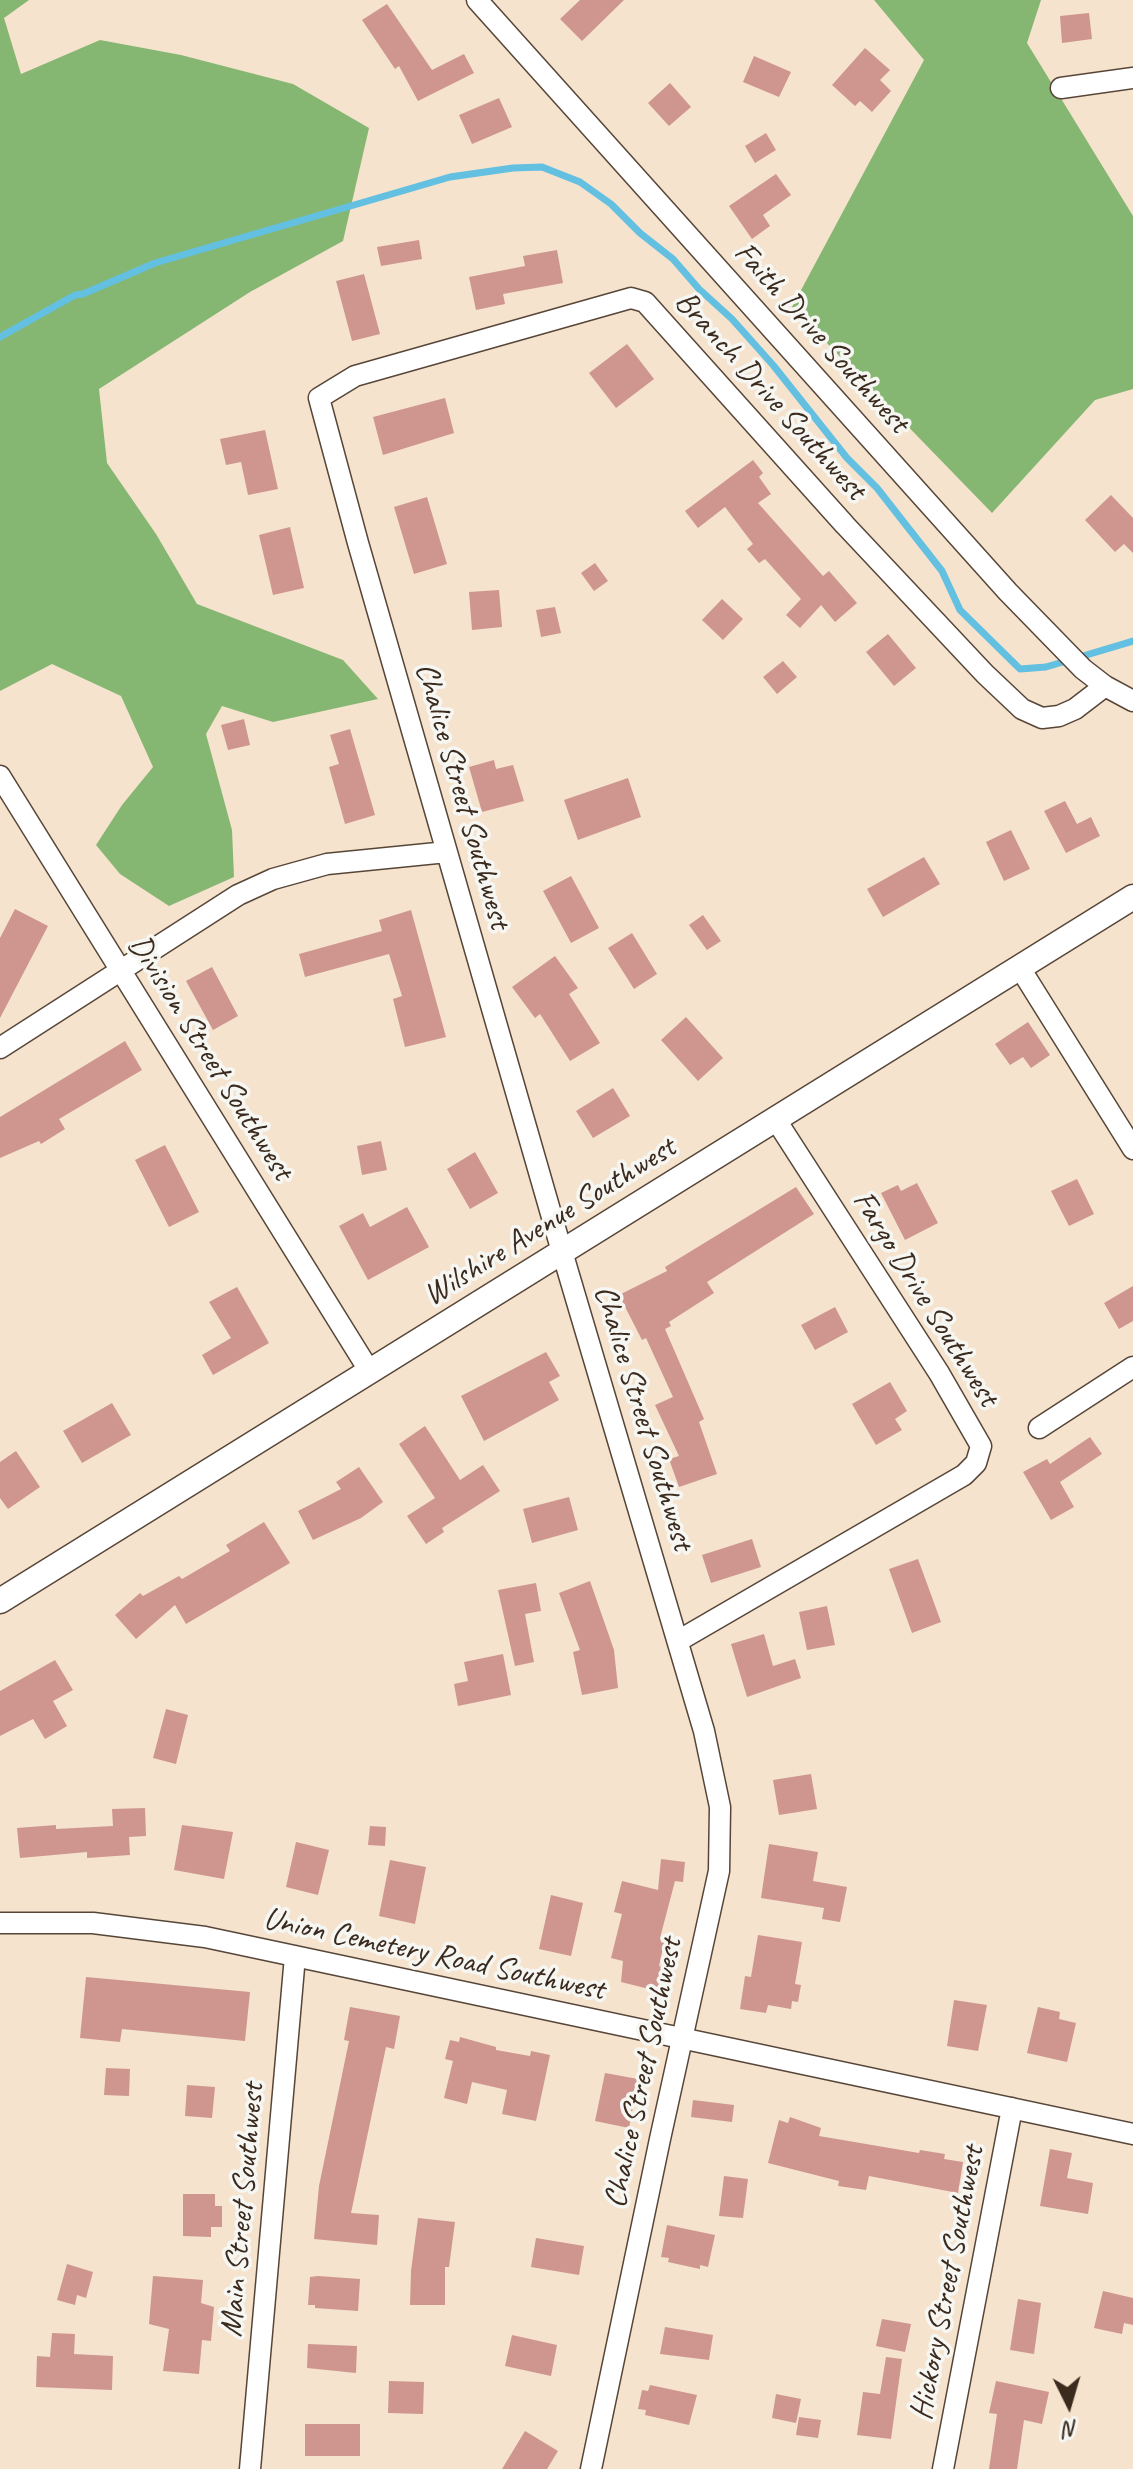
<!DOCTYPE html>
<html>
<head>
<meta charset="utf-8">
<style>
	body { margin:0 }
	#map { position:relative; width:1133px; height:2469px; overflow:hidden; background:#f5e3ce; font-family:Caveat,sans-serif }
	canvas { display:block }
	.north { position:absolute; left:1029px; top:2365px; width:80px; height:80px; -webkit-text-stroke:6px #f6f6f2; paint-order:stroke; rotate:175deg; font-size:22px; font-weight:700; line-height:32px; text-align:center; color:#3b2a1e }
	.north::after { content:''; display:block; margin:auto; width:28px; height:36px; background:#3b2a1e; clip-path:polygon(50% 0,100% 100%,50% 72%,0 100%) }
</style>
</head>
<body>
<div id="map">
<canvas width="1133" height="2469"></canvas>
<div class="north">N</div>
</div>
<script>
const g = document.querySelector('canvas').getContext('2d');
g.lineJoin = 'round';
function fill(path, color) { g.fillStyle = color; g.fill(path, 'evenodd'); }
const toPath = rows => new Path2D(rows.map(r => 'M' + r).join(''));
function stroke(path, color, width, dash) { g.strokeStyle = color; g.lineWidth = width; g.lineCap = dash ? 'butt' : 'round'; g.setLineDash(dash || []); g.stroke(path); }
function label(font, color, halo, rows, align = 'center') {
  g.font = font + ' Caveat,sans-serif'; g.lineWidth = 7; g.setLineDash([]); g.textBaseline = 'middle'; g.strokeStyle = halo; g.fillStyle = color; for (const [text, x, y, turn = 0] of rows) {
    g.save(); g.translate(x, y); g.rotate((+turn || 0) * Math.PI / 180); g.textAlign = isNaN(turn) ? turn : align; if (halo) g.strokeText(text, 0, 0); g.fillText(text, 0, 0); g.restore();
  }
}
const forest = toPath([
	[0,0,29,0,4,18,21,74,100,40,181,55,293,84,369,128,343,241,250,292,99,389,107,463,156,534,197,604,343,660,378,699,273,722,222,706,206,734,232,830,234,877,169,906,120,874,96,845,122,805,153,767,121,696,52,664,0,691],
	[874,0,1041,0,1027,43,1133,216,1133,389,1095,400,992,513,792,307,924,60]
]);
const stream = toPath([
	[0,337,75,295,83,294,155,263,450,177,513,168,542,167,580,182,611,204,640,233,673,259,699,289,732,319,773,365,847,458,877,488,942,571,960,610,1020,669,1046,667,1133,641]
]);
const building = toPath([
	[580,0,624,0,582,41,560,19],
	[387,4,432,70,464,54,474,73,418,101,399,66,395,69,362,20],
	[1089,13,1092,39,1062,43,1060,16],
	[865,48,890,70,880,80,891,91,872,112,860,101,855,106,832,85],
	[754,56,791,72,779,97,743,82],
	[670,83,691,107,669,126,648,103],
	[499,98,512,127,472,144,459,115],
	[766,133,776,150,755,163,745,146],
	[776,174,791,195,763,215,770,226,752,239,729,206],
	[419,240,422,259,381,266,377,247],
	[557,250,563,283,503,294,505,304,476,310,469,277,525,266,523,256],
	[364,274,380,334,352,341,336,281],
	[627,344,654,379,616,408,589,373],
	[445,398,454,433,383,455,373,417],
	[265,430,278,489,248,495,241,462,226,465,220,439],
	[753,460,763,473,759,477,771,494,758,503,823,576,829,571,857,603,835,622,821,605,800,628,786,615,801,599,765,559,759,563,747,549,753,544,725,507,698,528,685,511],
	[1111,495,1133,518,1133,553,1124,544,1115,552,1085,520],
	[427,497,447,564,414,574,394,507],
	[290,527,304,588,273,595,259,535],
	[595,563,608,581,594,591,581,573],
	[499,590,502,627,472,630,469,592],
	[722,599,743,619,723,640,702,620],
	[555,607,561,633,541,637,536,610],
	[888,634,916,668,894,686,866,652],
	[783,661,797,677,777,694,763,677],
	[244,719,250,745,228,750,221,725],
	[350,729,375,815,345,824,329,767,339,764,330,735],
	[494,760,496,769,513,765,524,801,482,812,469,767],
	[628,778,641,817,578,840,564,800],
	[1065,801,1077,824,1091,817,1100,836,1066,853,1044,811],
	[1011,830,1030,869,1004,881,986,842],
	[924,857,940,884,883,917,867,889],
	[571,876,599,928,571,943,543,891],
	[15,909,48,926,0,1018,0,938],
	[411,910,446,1037,405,1047,393,999,402,996,389,954,305,977,299,954,382,931,379,920],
	[703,915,721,941,707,950,689,925],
	[632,933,657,974,634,989,608,948],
	[555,956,578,988,569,994,600,1043,570,1061,540,1014,535,1018,512,987],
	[212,967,238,1016,213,1030,186,981],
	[686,1017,723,1058,698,1081,661,1040],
	[1028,1022,1050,1055,1031,1068,1023,1057,1010,1065,995,1044],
	[125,1041,142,1070,59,1119,65,1129,41,1144,39,1141,0,1158,0,1117],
	[613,1088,630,1116,593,1138,576,1111],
	[381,1141,387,1170,362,1175,357,1146],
	[165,1145,199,1212,169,1227,135,1160],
	[475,1152,498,1193,470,1209,447,1169],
	[1077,1179,1094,1214,1069,1226,1051,1191],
	[917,1183,938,1223,905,1240,881,1193,898,1185,901,1191],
	[796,1187,814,1214,707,1282,714,1293,669,1322,671,1326,665,1329,704,1419,699,1422,717,1474,679,1487,669,1459,679,1456,655,1405,673,1397,646,1338,642,1340,619,1295,667,1271,665,1267],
	[407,1207,429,1247,368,1280,339,1226,363,1213,370,1227],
	[1133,1286,1133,1321,1119,1329,1104,1303],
	[237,1287,269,1343,213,1375,202,1355,231,1338,209,1302],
	[835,1307,848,1332,815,1350,801,1325],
	[546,1352,560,1376,549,1382,559,1400,484,1441,461,1396],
	[890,1382,907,1411,895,1419,902,1430,876,1445,852,1404],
	[112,1403,131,1435,82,1463,63,1431],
	[425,1426,460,1480,483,1465,500,1491,442,1528,444,1532,426,1544,407,1516,435,1498,399,1444],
	[1090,1437,1102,1454,1060,1482,1074,1507,1051,1520,1023,1472,1047,1459,1050,1464],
	[16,1451,40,1487,8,1509,0,1498,0,1462],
	[359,1467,383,1502,361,1518,313,1540,298,1511,341,1489,336,1482],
	[569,1497,578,1530,532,1543,523,1509],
	[264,1522,290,1563,186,1624,175,1605,136,1639,115,1615,140,1593,143,1596,179,1576,182,1579,230,1551,226,1545],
	[752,1539,761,1567,711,1583,702,1555],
	[918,1559,941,1622,912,1633,889,1569],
	[590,1581,614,1650,618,1688,582,1695,573,1652,580,1650,559,1593],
	[536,1583,541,1611,525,1614,534,1662,515,1666,498,1590],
	[827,1606,835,1645,807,1650,799,1612],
	[764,1634,773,1666,795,1659,801,1678,747,1697,731,1644],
	[503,1654,511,1695,458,1706,454,1684,468,1681,464,1662],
	[55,1660,73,1690,53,1701,67,1726,45,1739,33,1719,0,1736,0,1691],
	[166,1709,188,1715,176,1764,153,1758],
	[811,1774,817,1809,779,1815,773,1780],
	[145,1808,146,1836,129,1837,130,1855,87,1858,87,1852,20,1858,17,1828,56,1825,56,1829,113,1826,112,1809],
	[182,1825,233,1832,224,1879,174,1870],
	[370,1826,386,1827,385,1846,368,1845],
	[296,1842,329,1850,318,1895,286,1887],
	[769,1844,818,1852,813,1881,847,1887,840,1922,822,1919,824,1908,761,1898],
	[661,1859,685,1862,683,1882,675,1881,660,1938,661,1942,664,1943,659,1966,663,1967,657,1991,621,1982,623,1961,611,1958,622,1914,614,1912,622,1881,658,1890],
	[390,1860,426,1867,415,1924,379,1916],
	[551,1895,583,1903,571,1956,539,1949],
	[758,1935,802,1942,795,1984,801,1985,798,2002,792,2001,791,2009,768,2005,766,2013,740,2009,745,1976,751,1977],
	[86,1977,250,1992,245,2041,122,2029,120,2042,80,2038],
	[954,2000,987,2005,978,2051,947,2046],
	[350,2007,400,2016,394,2049,386,2047,351,2213,379,2215,377,2245,314,2239,319,2186,349,2041,344,2040],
	[1038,2007,1060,2012,1059,2019,1076,2023,1067,2062,1027,2053],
	[460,2037,496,2047,496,2050,530,2056,531,2051,550,2055,536,2121,502,2114,507,2090,472,2082,467,2104,444,2098,453,2061,445,2059,450,2040,459,2042],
	[106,2068,130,2069,129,2096,104,2095],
	[605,2073,638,2079,629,2128,595,2121],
	[187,2085,215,2087,212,2118,185,2116],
	[693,2100,734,2105,732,2122,691,2117],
	[790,2117,821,2128,819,2136,919,2153,920,2150,945,2154,944,2159,963,2162,958,2193,869,2176,866,2190,838,2186,839,2181,768,2163,779,2120,788,2123],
	[1050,2149,1072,2153,1067,2178,1093,2183,1088,2214,1040,2206],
	[724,2176,748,2179,743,2218,719,2216],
	[183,2194,215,2194,215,2206,222,2206,222,2227,211,2227,211,2237,183,2236],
	[418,2218,455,2222,449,2267,445,2267,445,2305,410,2305,411,2271],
	[667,2225,715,2235,708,2267,700,2265,700,2269,668,2262,669,2258,661,2257],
	[536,2238,584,2246,579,2275,531,2267],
	[67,2264,93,2272,86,2298,77,2295,75,2305,57,2300],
	[153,2276,203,2280,201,2303,214,2307,211,2341,202,2340,199,2374,163,2371,169,2329,149,2324],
	[318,2276,360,2279,358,2311,315,2308,315,2305,308,2305,310,2277],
	[1103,2291,1133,2298,1133,2325,1124,2323,1122,2334,1094,2328],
	[1018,2299,1041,2303,1034,2354,1010,2350],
	[882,2319,911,2324,905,2352,876,2346],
	[665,2327,713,2335,709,2360,660,2354],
	[52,2333,75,2334,74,2354,113,2356,112,2390,36,2387,37,2356,50,2357],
	[512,2335,557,2345,551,2376,505,2366],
	[308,2344,357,2346,356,2373,307,2368],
	[886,2357,902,2359,891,2439,857,2435,863,2392,880,2394],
	[389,2381,424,2382,423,2414,388,2413],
	[996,2381,1049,2392,1042,2424,1024,2420,1017,2469,989,2469,997,2414,989,2413],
	[650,2385,697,2395,689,2425,645,2415,646,2410,638,2409,642,2390,648,2391],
	[776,2394,801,2399,796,2423,772,2418],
	[799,2417,821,2420,818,2438,796,2435],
	[305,2424,360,2424,360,2456,305,2456],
	[525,2431,558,2451,547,2469,502,2469]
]);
const minor = toPath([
	[477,0,1008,592,1083,669,1105,686,1133,701],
	[1061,88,1133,78],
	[0,776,370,1372],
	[1020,968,1133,1149],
	[0,1048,238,895,273,879,327,864,447,852],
	[1039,1428,1133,1367],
	[678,1641,964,1475,976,1463,981,1446,939,1373,776,1120],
	[0,1923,93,1923,205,1937,1133,2134],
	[250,2469,295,1956],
	[591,2469,660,2139,719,1871,720,1807,704,1731,558,1238,358,543,319,398,355,376,631,298,645,302,845,525,985,674,1022,709,1042,718,1059,716,1075,709,1105,686],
	[943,2469,1012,2108]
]);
const tertiary = toPath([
	[0,1601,1133,897]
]);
const streetNames = [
	["Faith Drive Southwest",821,338,48],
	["Branch Drive Southwest",770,396,48],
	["Chalice Street Southwest",462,796,74],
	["Division Street Southwest",210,1058,58],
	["Wilshire Avenue Southwest",550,1222,-32],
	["Fargo Drive Southwest",925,1299,58],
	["Chalice Street Southwest",643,1418,73],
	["Union Cemetery Road Southwest",434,1955,12],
	["Chalice Street Southwest",644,2073,-78],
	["Main Street Southwest",243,2210,-85],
	["Hickory Street Southwest",948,2283,-79]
];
fill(forest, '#86b772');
stroke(stream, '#63c0e1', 7);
fill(building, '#ce968f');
stroke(minor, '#574638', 23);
stroke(tertiary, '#574638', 27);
stroke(minor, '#fff', 20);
stroke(tertiary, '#fff', 24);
label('32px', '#3b2a1e', '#f6f6f2', streetNames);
</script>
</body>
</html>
